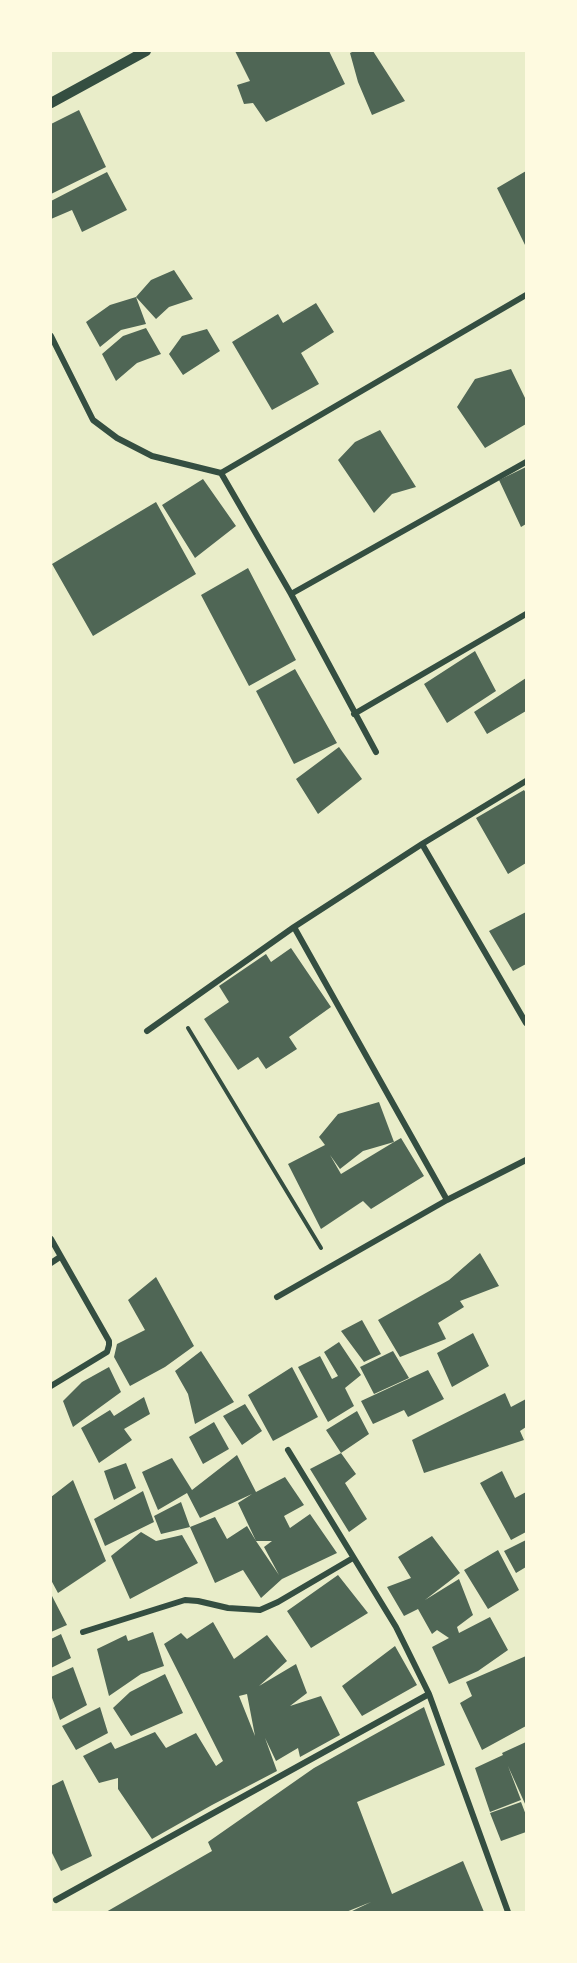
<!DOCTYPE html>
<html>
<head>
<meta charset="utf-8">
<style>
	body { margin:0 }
	#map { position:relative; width:577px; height:1963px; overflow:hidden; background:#e9edc9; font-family:"DejaVu Sans",sans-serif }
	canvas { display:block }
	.frame { position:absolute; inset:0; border:52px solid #fefae0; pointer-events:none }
</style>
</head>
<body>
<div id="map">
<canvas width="577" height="1963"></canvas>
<div class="frame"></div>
</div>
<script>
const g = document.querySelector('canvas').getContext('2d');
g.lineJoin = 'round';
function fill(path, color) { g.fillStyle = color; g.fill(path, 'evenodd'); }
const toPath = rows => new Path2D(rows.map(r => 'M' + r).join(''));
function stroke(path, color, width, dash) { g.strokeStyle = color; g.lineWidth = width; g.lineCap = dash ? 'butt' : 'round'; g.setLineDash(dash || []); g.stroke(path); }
const building = toPath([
	[235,51,329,51,345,84,266,122,253,103,244,104,237,85,250,81],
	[354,51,373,51,405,101,372,115,358,82,350,53],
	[79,110,106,167,51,194,51,124],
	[526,171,526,247,497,188],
	[107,172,127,210,82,232,72,210,51,219,51,201],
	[174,270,193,299,169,307,156,319,136,297,151,280],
	[136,297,146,324,121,330,100,347,86,322,110,305],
	[316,303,334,332,301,353,319,384,272,410,232,342,278,314,283,323],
	[146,328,161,354,137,363,116,381,102,354,123,336],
	[207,329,220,351,183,375,169,354,182,336],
	[511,369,526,400,526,424,485,448,457,407,475,379],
	[380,430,416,487,392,494,374,513,338,460,355,442],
	[526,467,526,524,521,527,499,480],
	[203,479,236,526,195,558,162,505],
	[156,502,196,574,93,636,52,564],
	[248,568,296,660,249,686,201,595],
	[475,651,496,691,447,723,424,684],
	[295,669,337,743,294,764,256,691],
	[526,678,526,711,487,734,474,712],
	[339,747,362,779,318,814,296,779],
	[524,790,526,793,526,863,508,874,476,818],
	[526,912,526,964,513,971,489,931],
	[291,948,331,1007,289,1037,297,1049,266,1069,258,1057,238,1070,204,1019,229,1002,219,986,266,954,271,962],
	[379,1102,394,1142,401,1138,424,1176,371,1209,363,1201,321,1229,288,1164,325,1145,319,1137,338,1114],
	[394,1142,341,1174,330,1155,340,1169,363,1151],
	[480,1253,499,1286,460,1301,464,1307,438,1323,446,1339,400,1357,378,1320,449,1280],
	[156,1277,194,1346,165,1367,130,1386,114,1357,117,1344,145,1330,128,1300],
	[362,1320,381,1354,364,1362,341,1331],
	[473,1333,489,1366,452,1387,437,1353],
	[339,1342,361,1375,345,1388,354,1406,328,1422,298,1367,320,1356,332,1379,338,1376,324,1352],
	[201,1351,234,1402,195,1424,188,1394,175,1371],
	[393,1351,409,1378,374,1394,360,1367],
	[109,1367,121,1392,73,1427,63,1401,82,1382],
	[292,1367,318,1417,273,1441,248,1395],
	[428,1370,444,1399,408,1417,404,1410,373,1424,361,1401],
	[505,1393,511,1407,526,1399,526,1427,520,1431,524,1440,424,1473,412,1440],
	[144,1397,150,1414,124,1429,132,1440,99,1463,81,1428,110,1410,114,1416],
	[245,1404,262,1431,242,1445,223,1416],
	[357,1411,369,1434,341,1453,326,1430],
	[214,1422,229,1449,203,1464,189,1437],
	[341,1453,356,1474,345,1483,367,1519,349,1532,310,1469],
	[237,1455,256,1492,285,1477,304,1505,284,1516,290,1528,310,1514,337,1553,282,1579,261,1598,243,1570,215,1583,190,1527,215,1517,227,1539,247,1526,256,1541,238,1503,252,1494,200,1518,187,1493,158,1510,142,1472,172,1458,192,1490],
	[256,1541,272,1541,264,1547,279,1575],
	[126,1463,136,1488,114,1500,104,1471],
	[502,1471,515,1498,526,1492,526,1532,511,1540,480,1483],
	[73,1480,106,1561,58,1593,51,1580,51,1497],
	[143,1491,154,1522,105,1546,94,1519],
	[181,1502,190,1527,161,1534,154,1516],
	[141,1532,156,1541,182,1535,198,1563,130,1599,111,1556],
	[432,1536,460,1573,425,1600,459,1579,473,1615,457,1627,459,1633,490,1617,508,1650,478,1671,449,1684,432,1647,449,1638,437,1630,432,1634,418,1609,404,1616,387,1587,411,1578,398,1557],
	[526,1540,526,1567,516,1573,504,1551],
	[498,1550,519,1590,488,1609,464,1570],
	[338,1575,368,1613,311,1648,287,1611],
	[51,1594,67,1625,51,1632],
	[213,1622,234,1659,267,1635,287,1661,259,1686,296,1664,307,1693,290,1706,321,1696,340,1735,300,1757,298,1748,276,1761,265,1738,277,1771,212,1805,152,1839,118,1789,118,1778,99,1783,83,1756,111,1742,115,1749,155,1732,166,1748,196,1733,216,1766,223,1761,164,1644,181,1633,187,1639],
	[247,1694,255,1736,239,1696],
	[153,1632,164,1666,141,1674,109,1696,97,1649,126,1635,128,1641],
	[61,1634,71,1658,51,1668,51,1639],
	[395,1646,417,1685,362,1716,342,1686],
	[526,1656,526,1726,482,1750,460,1703,472,1696,466,1682],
	[73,1667,87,1705,60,1720,51,1695,51,1677],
	[165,1674,183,1713,131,1736,113,1708,130,1692],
	[100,1707,108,1733,76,1750,62,1726],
	[424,1707,445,1765,357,1802,392,1894,463,1861,484,1912,350,1912,371,1902,346,1912,106,1912,212,1851,208,1842,314,1768],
	[526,1742,526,1806,508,1766,521,1800,490,1812,475,1768,503,1755,502,1753],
	[63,1780,92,1856,61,1871,51,1851,51,1786],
	[521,1802,526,1815,526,1832,501,1841,490,1813]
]);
const path = toPath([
	[188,1028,321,1248]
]);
const minor = toPath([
	[51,336,93,420,117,438,152,456,221,473,291,594,376,752],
	[221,473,526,295],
	[291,594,526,462],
	[354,714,526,614],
	[422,844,526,1023],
	[294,927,447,1200],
	[147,1031,294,927,422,844,526,781],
	[51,1239,109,1341,109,1345,107,1352,51,1386],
	[51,1263,60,1257],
	[277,1297,447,1200,526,1160],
	[288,1450,396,1627,429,1694,508,1912],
	[83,1632,185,1600,198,1601,228,1608,260,1610,278,1602,353,1558],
	[56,1900,429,1694]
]);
const tertiary = toPath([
	[51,103,146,51]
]);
fill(building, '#4f6655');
stroke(path, '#344e41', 4);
stroke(minor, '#344e41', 6);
stroke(tertiary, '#344e41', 10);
</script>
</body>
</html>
